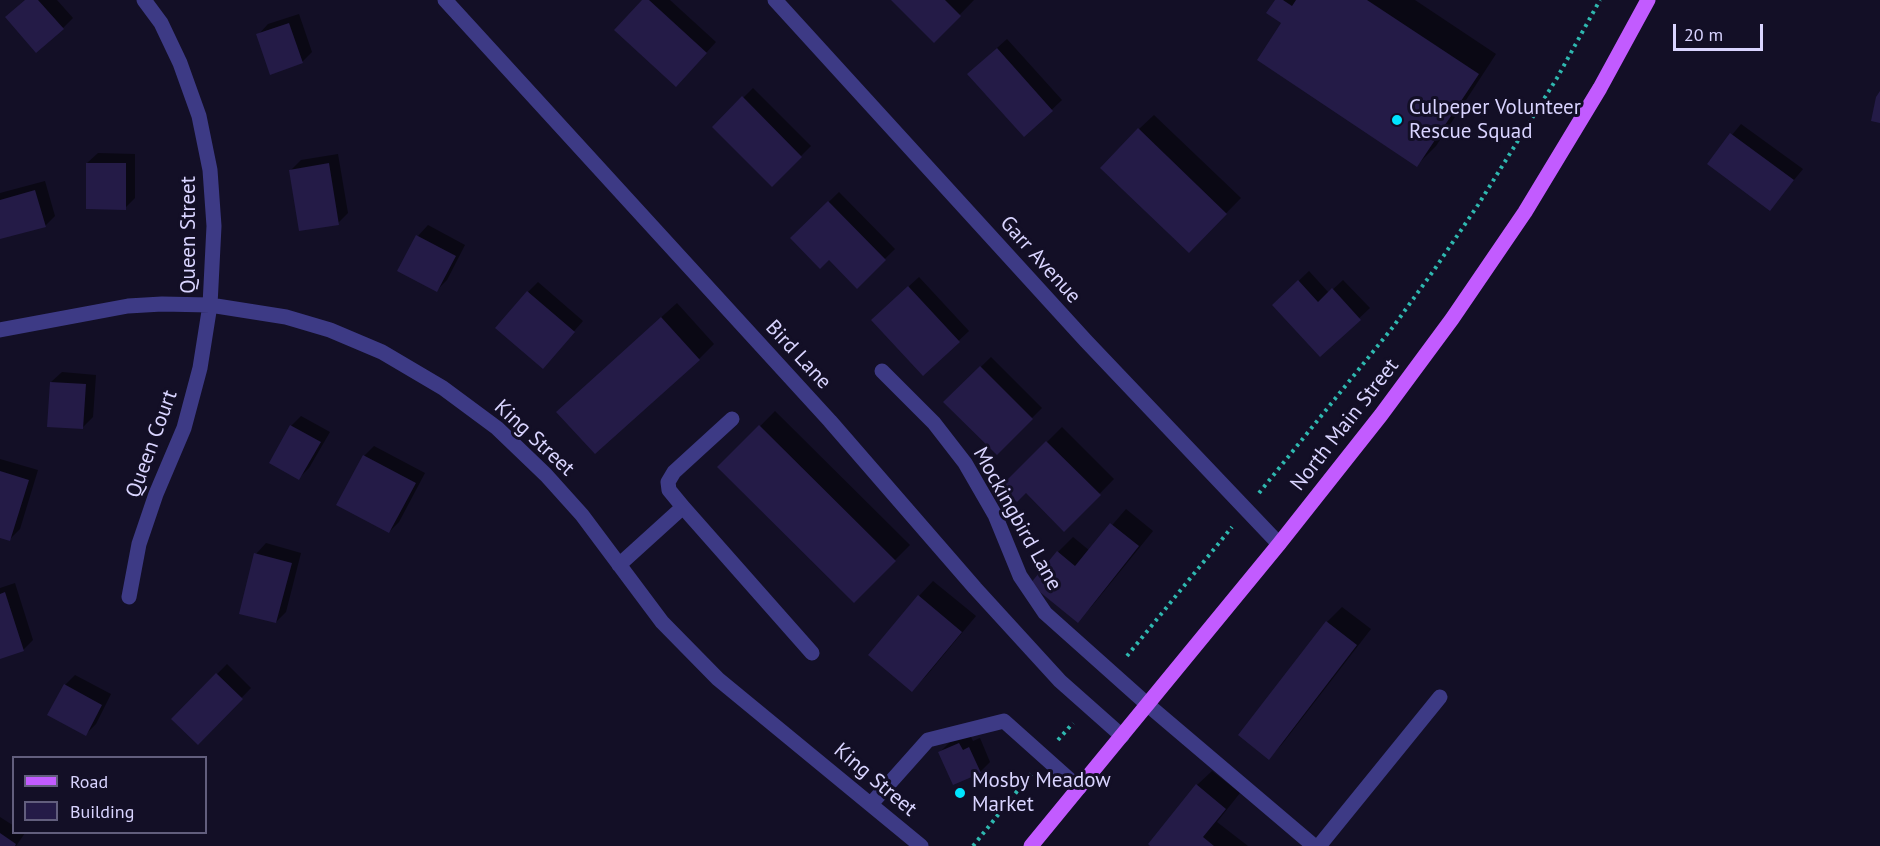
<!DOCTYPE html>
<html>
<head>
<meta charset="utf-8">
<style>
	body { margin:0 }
	#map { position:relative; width:1880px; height:846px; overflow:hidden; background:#130f26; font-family:"PT Sans",sans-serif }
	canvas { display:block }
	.legend { position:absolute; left:12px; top:756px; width:195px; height:78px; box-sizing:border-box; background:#130f26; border:2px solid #625e7d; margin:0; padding:8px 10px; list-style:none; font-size:18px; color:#d9d4ff }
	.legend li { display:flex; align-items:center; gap:12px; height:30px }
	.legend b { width:30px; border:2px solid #625e7d }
	.scale { position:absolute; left:1673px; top:24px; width:90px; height:27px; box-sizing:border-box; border:3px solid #d9d4ff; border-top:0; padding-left:8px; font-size:18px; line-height:21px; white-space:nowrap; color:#d9d4ff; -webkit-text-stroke:4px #130f26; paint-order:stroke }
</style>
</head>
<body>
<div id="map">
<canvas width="1880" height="846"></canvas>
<ul class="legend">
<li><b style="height:8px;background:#c25bff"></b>Road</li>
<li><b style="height:16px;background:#241b47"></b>Building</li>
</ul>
<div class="scale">20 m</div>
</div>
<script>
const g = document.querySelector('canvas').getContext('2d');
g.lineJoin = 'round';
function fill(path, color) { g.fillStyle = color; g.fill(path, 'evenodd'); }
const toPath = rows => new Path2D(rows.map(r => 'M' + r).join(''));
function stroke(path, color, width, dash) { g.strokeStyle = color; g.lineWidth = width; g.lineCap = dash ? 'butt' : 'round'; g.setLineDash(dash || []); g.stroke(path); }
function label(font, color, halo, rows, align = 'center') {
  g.font = font + ' "PT Sans",sans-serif'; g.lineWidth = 6; g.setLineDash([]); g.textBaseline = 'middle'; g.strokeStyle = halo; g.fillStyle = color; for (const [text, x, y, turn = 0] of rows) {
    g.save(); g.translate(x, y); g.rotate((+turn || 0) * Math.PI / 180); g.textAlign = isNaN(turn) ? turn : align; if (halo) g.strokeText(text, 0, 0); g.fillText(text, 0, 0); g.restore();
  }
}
const shadow = toPath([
	[26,0,57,0,73,18,63,28],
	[644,0,670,0,716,42,686,75],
	[893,0,974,0,934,41],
	[1277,0,1415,0,1496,54,1436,146,1417,165,1283,22],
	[299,14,312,52,302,62,258,35,268,24],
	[1007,39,1062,100,1025,135,979,64],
	[753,88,811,146,772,185,714,127],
	[1154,115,1241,198,1189,251,1139,129],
	[1741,124,1803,169,1770,209,1709,163],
	[98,153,135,154,135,198,125,208,87,163],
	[338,154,348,213,338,223,291,170,301,160],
	[45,181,55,216,45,226,0,238,0,193],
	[839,192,895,249,857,286,829,258,792,238],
	[428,225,465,245,447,280,437,290,399,270,418,236],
	[1309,271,1329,293,1343,280,1370,308,1320,355,1284,295],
	[919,277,969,331,923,374,883,310],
	[538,282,583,321,552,356,528,292],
	[677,303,714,344,699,359,573,397],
	[991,357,1042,408,997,453,945,402],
	[62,372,96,375,93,417,82,428,51,382],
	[775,411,910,545,854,601,720,467],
	[301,416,330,432,309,468,299,478,291,426],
	[1062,427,1114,479,1064,530,1026,491,1003,486],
	[374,446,425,473,399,522,389,532,364,456],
	[0,459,38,470,20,529,10,539,0,536],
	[1126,509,1153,531,1092,606,1077,621,1058,552,1073,537,1090,551],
	[266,543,301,553,286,612,276,622,256,554],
	[933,581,976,616,927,675,912,690,919,596],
	[15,583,33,640,23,650,0,657,0,588],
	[1342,607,1371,629,1283,743,1269,758,1327,622],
	[227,664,251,688,198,743,173,719],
	[75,675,111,694,96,724,86,734,65,685],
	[969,733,973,741,980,738,990,762,980,772,940,752,950,742],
	[1212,771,1240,793,1217,822,1248,846,1153,846,1197,785],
	[0,817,14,826,14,832,25,833,16,846,0,846]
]);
const building = toPath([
	[25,0,38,0,64,29,36,53,5,17],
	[642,0,649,0,707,53,676,87,614,30],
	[891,0,945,0,961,16,934,43],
	[1275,0,1283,0,1292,6,1296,0,1367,0,1479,74,1417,167,1257,60,1281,23,1266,13],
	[289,23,303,63,270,75,256,34],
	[997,48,1053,111,1024,137,967,74],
	[1880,91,1880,123,1871,121,1876,97],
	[742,96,802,157,772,187,712,127],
	[1138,128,1227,214,1189,253,1100,168],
	[1730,133,1794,180,1770,211,1707,164],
	[86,163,126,163,126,210,86,209],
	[329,163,339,225,299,231,289,170],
	[35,190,46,227,0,239,0,200],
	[828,201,886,260,857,289,829,260,820,269,790,238],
	[416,235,456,256,437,292,397,271],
	[1298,280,1318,302,1332,288,1361,320,1320,357,1272,305],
	[908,286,960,342,923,376,871,320],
	[527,291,575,332,543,369,495,328],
	[661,317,700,360,595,454,556,412],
	[980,366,1033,419,997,455,943,402],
	[50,382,86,384,83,429,47,427],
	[290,425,321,442,299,480,269,463],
	[759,425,896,561,854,603,717,467],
	[1046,441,1101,495,1064,532,1026,493,1017,502,1001,486],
	[363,455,416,483,389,533,336,505],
	[0,471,29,480,10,541,0,538],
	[1110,523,1139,546,1078,623,1030,584,1057,551,1075,566],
	[254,553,292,563,276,623,239,614],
	[5,592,24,651,0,659,0,594],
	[918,595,962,632,912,692,868,655],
	[1326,621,1357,645,1269,760,1238,735],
	[216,673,243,699,198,745,171,719],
	[64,684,102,705,86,736,47,715],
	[959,743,963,750,969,747,981,773,953,785,938,752],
	[1196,784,1226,809,1203,837,1214,846,1150,846,1148,844],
	[0,833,16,844,15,846,0,846]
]);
const path = toPath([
	[1259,493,1393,327,1434,270,1478,205,1557,78,1600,0],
	[1127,656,1232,527],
	[1058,740,1073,723],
	[973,846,1031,774]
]);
const minor = toPath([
	[445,0,830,421,975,588,1060,681,1122,736],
	[775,0,1086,341,1279,544],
	[0,330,128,306,162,304,210,305,286,317,330,330,382,352,443,388,497,428,546,475,582,515,662,622,718,679,921,846],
	[882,371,934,423,965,463,995,515,1020,576,1045,613,1148,705,1314,846],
	[683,507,669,490,668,482,674,472,732,419],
	[619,565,683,507,812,653],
	[129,597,139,544,156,494,184,428,200,368,210,305,214,226,210,170,199,116,180,63,161,23,144,0],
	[871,804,928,740,1004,721,1079,788],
	[1319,846,1440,697]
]);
const major = toPath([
	[1031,846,1279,544,1381,415,1452,319,1525,212,1600,88,1648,0]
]);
const markers = [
	[1397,120,6,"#00e5ff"],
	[960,793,6,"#00e5ff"]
];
const poiNames = [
	["Culpeper Volunteer",1409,108],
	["Rescue Squad",1409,132],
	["Mosby Meadow",972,781],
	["Market",972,805]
];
const streetNames = [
	["Queen Street",189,235,-90],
	["Garr Avenue",1040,260,48],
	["Bird Lane",798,355,47],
	["North Main Street",1345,425,-52],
	["King Street",534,438,43],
	["Queen Court",152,444,-70],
	["Mockingbird Lane",1017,519,61],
	["King Street",875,780,40]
];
fill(shadow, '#0007');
fill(building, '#241b47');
stroke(path, '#2fb8b0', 4, [3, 4.5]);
stroke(minor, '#3d3a85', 15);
stroke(major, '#c25bff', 15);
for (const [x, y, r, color] of markers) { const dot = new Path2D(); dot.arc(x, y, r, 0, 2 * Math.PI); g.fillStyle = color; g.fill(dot); stroke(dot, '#130f26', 2); }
label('21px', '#d9d4ff', '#130f26', poiNames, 'left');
label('21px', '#d9d4ff', '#130f26', streetNames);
</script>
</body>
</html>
